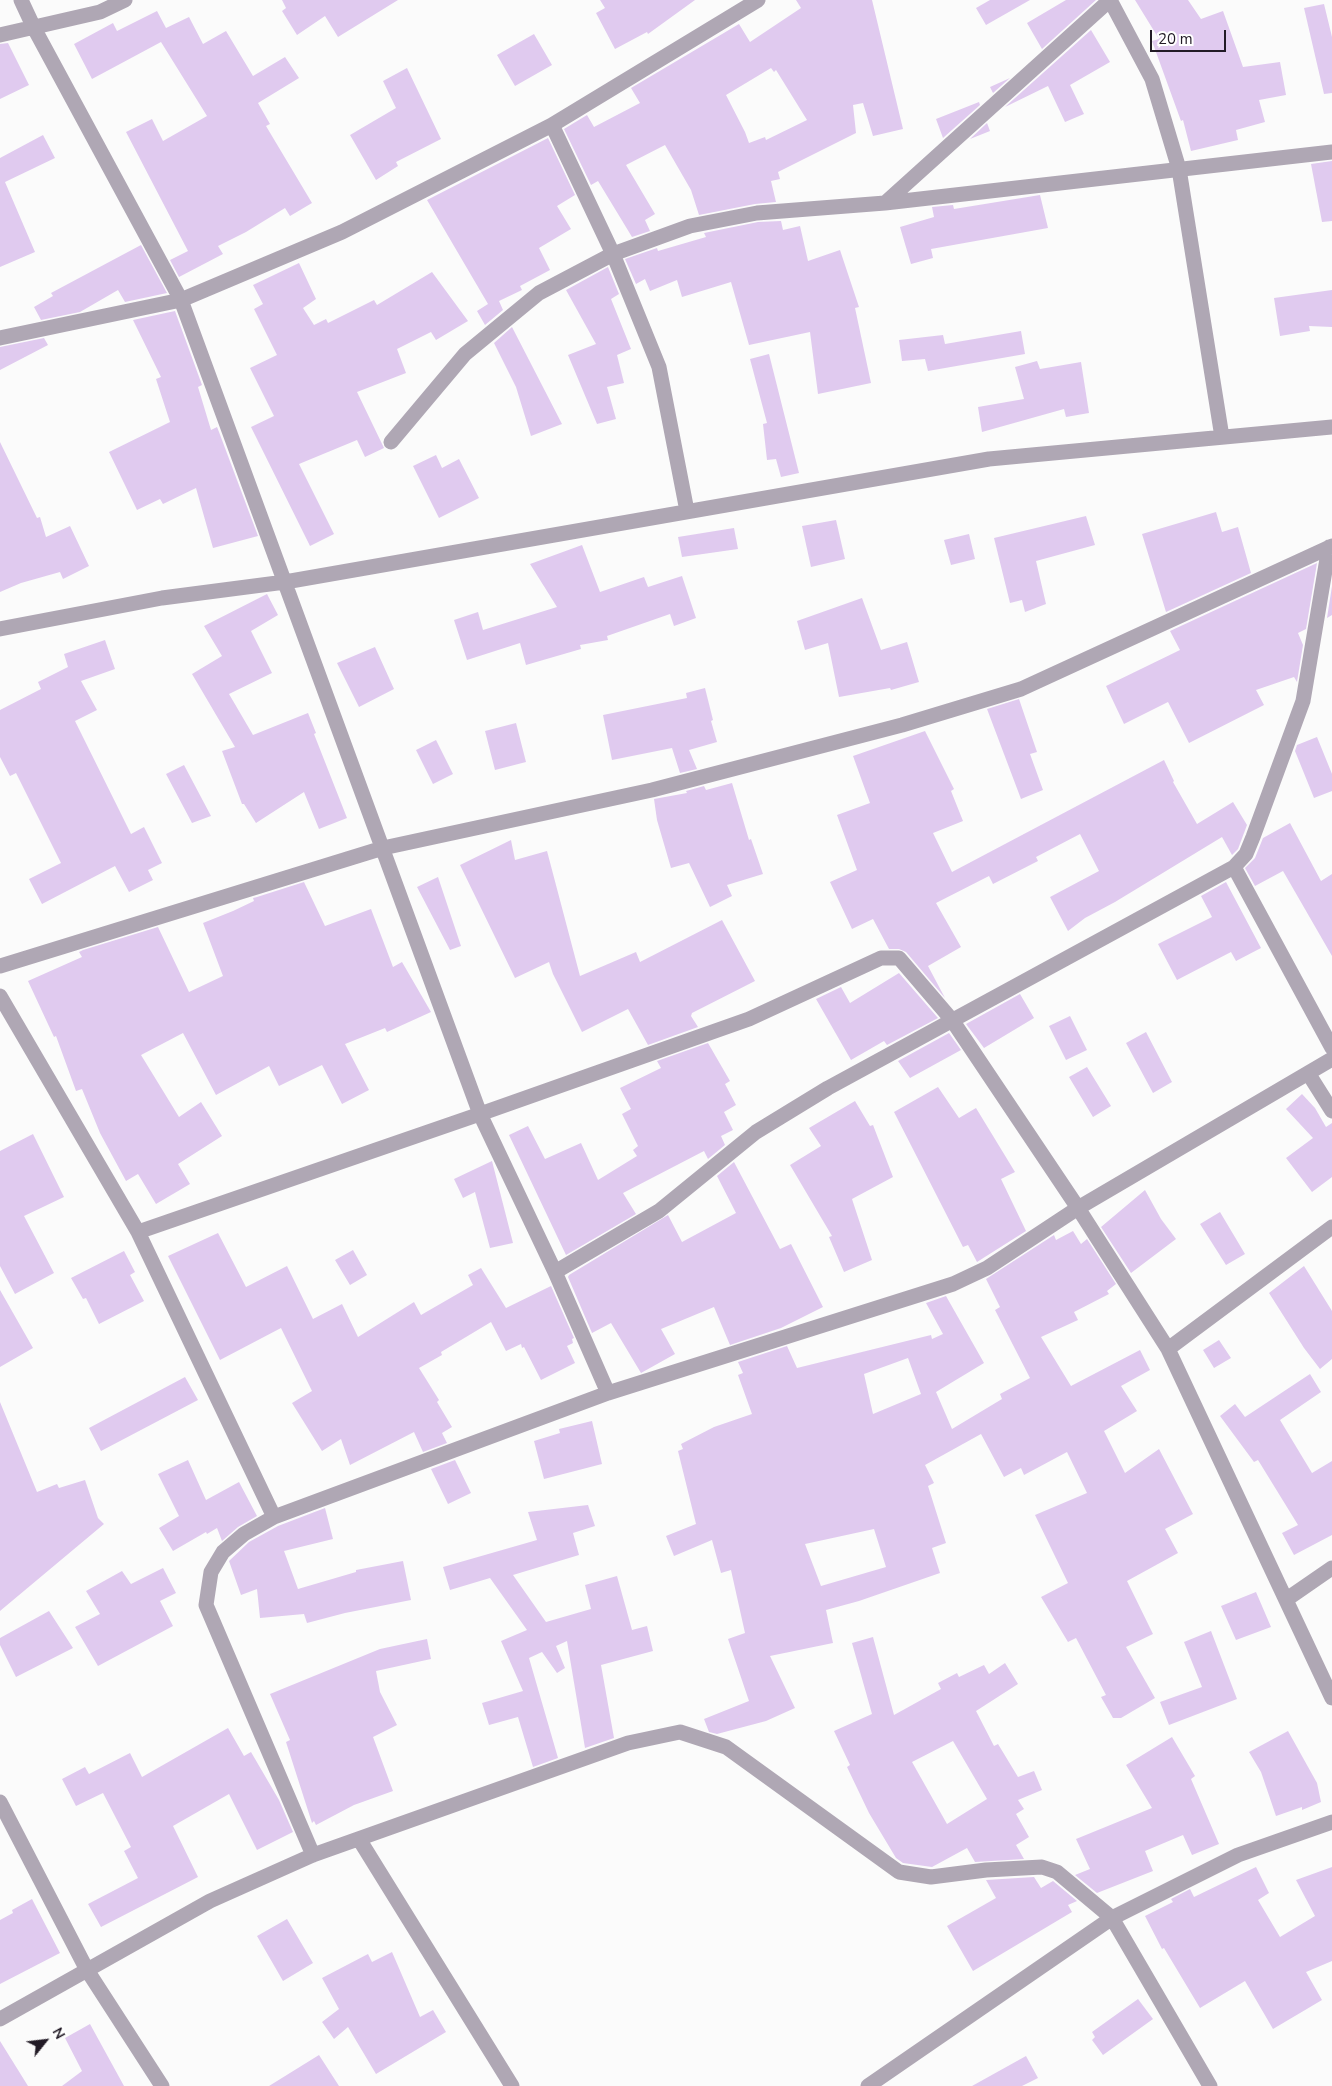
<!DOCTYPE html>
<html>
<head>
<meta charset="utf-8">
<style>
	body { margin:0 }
	#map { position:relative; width:1332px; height:2086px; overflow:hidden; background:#fbfbfb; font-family:"Nunito Sans",sans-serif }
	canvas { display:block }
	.north { position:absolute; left:20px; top:2016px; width:50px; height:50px; -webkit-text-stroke:4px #fff; paint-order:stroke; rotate:61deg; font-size:14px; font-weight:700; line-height:20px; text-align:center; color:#221b26 }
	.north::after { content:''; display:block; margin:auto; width:18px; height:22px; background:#221b26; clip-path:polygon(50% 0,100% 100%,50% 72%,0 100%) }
	.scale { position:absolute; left:1150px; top:30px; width:76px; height:22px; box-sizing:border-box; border:2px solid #221b26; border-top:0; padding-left:6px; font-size:15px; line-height:18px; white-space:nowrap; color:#221b26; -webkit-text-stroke:4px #fff; paint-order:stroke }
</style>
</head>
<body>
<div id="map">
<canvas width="1332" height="2086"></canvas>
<div class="north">N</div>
<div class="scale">20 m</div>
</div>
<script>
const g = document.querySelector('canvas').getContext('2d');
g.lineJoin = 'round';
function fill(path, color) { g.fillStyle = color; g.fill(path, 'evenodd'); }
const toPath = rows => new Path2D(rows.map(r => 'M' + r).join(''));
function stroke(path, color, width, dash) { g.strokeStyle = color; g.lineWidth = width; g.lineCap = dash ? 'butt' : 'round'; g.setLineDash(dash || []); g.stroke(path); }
const building = toPath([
	[282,0,398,0,338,37,325,16,297,35,282,11,286,8],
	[600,0,695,0,648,34,647,32,615,49,596,13,605,8],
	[796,0,872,0,903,129,873,136,863,103,853,105,856,133,778,172,780,179,771,181,776,202,755,204,699,215,691,190,665,145,626,165,655,214,645,220,650,231,632,237,598,181,591,185,564,129,587,115,594,127,640,103,631,88,739,24,750,42,801,8],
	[771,68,774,72,776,70,807,120,766,140,765,137,749,143,745,132,726,95],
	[990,0,1030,0,986,25,976,8],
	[1066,0,1096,0,1042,49,1027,23],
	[1135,0,1188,0,1201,19,1223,11,1243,67,1280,62,1286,95,1259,100,1265,122,1236,130,1238,140,1191,151,1183,120,1181,121,1152,41,1159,39],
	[1324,4,1332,37,1332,93,1324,94,1304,8],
	[157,11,166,28,189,17,203,44,226,31,253,76,285,57,299,78,258,103,270,124,266,126,312,203,290,216,285,208,246,232,218,246,223,254,179,277,170,260,188,251,126,132,152,119,163,141,207,116,161,42,92,79,74,44,113,23,117,31],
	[1091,30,1110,62,1070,85,1084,114,1065,122,1048,86,1005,107],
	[534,34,552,65,515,86,497,55],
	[8,43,29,85,0,99,0,44],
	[407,68,441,139,396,162,398,166,376,180,350,135,396,108,383,81],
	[1010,78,993,93,990,87],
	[979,102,980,105,943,138,936,119],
	[987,123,990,131,970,139],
	[43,135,55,158,5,182,35,252,0,267,0,158],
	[548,138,575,195,557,206,571,229,539,248,550,270,520,286,522,290,499,301,503,310,485,325,477,311,488,304,427,200],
	[1332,161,1332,221,1322,222,1311,164],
	[1040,195,1048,228,931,249,933,258,911,264,900,227,934,217,932,207,953,205,954,209],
	[781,221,783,230,800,226,808,261,840,250,859,307,855,308,871,383,818,394,810,332,749,345,731,282,682,297,677,280,650,291,645,279,636,284,625,259,657,248,658,251,706,237,704,233,758,222],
	[141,245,167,293,125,302,118,290,80,312,41,320,34,307,53,296,51,293],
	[299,263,316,299,303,308,314,325,326,319,328,323,374,300,377,305,432,272,468,321,436,340,431,332,397,349,406,373,357,392,384,448,365,457,357,440,299,464,334,534,310,546,251,427,274,416,250,368,277,355,254,309,263,304,253,285],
	[608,267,619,294,611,299,631,349,617,355,624,383,607,387,616,419,597,424,568,355,596,344,566,290],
	[1332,290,1332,327,1309,326,1310,331,1280,336,1274,298],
	[175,311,202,385,198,387,211,430,217,427,219,432,258,536,213,548,196,488,163,504,160,499,137,510,109,452,170,422,156,379,161,377,133,320],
	[512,327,562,424,531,436,516,387,494,343],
	[1021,331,1025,354,928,371,925,359,902,361,899,340,943,335,945,344],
	[44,338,48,345,0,370,0,347],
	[769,354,799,473,781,477,776,459,767,460,763,424,767,423,750,359],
	[1037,361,1040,369,1081,362,1089,413,1066,417,1064,409,982,432,978,407,1024,399,1015,367],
	[0,442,37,518,40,517,46,537,70,526,89,566,63,579,60,572,21,583,0,592],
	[436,455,442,468,459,459,479,498,439,518,413,466],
	[1216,512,1222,532,1238,527,1251,573,1166,612,1142,534],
	[1086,516,1095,545,1036,561,1046,604,1025,612,1022,600,1010,603,994,538],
	[836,520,845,559,811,567,802,526],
	[734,528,738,549,682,557,678,537],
	[969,534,975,559,951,565,944,540],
	[582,545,600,592,644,577,648,587,682,576,696,618,674,626,670,614,607,636,608,640,580,645,581,649,526,665,520,643,467,660,454,620,478,612,483,630,557,607,530,564],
	[1317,563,1306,629,1298,633,1303,645,1297,682,1294,677,1256,690,1264,705,1189,743,1168,702,1124,724,1106,686,1180,650,1170,631],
	[1332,586,1332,615,1327,618],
	[267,594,278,615,251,631,272,673,229,694,253,735,308,713,316,733,314,734,347,818,319,829,304,792,256,823,244,804,242,804,222,751,235,747,192,674,222,656,204,626],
	[862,598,881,650,907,642,919,682,891,690,890,688,839,697,828,643,805,650,797,621],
	[105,640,115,669,81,681,97,710,75,721,131,834,144,827,162,863,148,870,153,880,129,892,115,866,42,904,29,879,61,863,16,773,10,776,0,757,0,710,41,689,38,682,68,667,64,654],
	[375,647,394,689,359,707,337,663],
	[705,688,713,720,711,721,717,742,689,750,697,769,680,773,672,748,612,760,603,715,687,698,686,693],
	[1019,699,1037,752,1030,754,1043,790,1021,799,987,709],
	[516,723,526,762,495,770,485,731],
	[925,731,954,789,951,791,963,821,933,833,952,872,1164,760,1174,781,1173,782,1197,824,1233,802,1247,825,1238,849,1232,855,1222,837,1115,902,1085,918,1068,931,1050,897,1099,871,1080,834,1036,857,1038,861,993,884,989,876,936,903,961,947,928,966,945,998,906,952,899,949,889,949,873,919,852,929,830,882,857,870,837,815,870,803,853,756],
	[1317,737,1332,774,1332,791,1314,798,1295,751,1297,745],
	[436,740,453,774,433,784,416,750],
	[184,765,211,816,192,823,166,774],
	[732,783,749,840,751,839,763,874,727,885,732,896,710,907,689,863,671,868,657,820,654,799,687,793,686,791,704,786,706,790],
	[1290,823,1321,881,1332,874,1332,956,1283,871,1255,886,1245,868,1255,858,1263,838],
	[511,840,515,860,547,851,580,976,636,952,640,962,722,920,755,981,692,1013,691,1016,698,1027,648,1045,628,1009,582,1032,553,974,549,962,515,978,460,865],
	[438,877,461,946,450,950,417,887],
	[304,882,325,926,371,909,393,967,402,962,431,1012,387,1032,385,1028,345,1044,369,1090,342,1104,322,1065,279,1086,269,1066,216,1095,183,1033,141,1055,179,1117,201,1102,222,1136,178,1164,190,1184,156,1204,138,1174,126,1181,100,1133,82,1089,76,1091,56,1036,54,1037,28,981,82,957,79,952,83,950,158,927,189,992,223,976,203,923,233,911,254,901,253,898,257,897],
	[1226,882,1261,948,1236,961,1231,952,1177,980,1158,944,1212,917,1201,896],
	[899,973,938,1018,887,1045,884,1041,851,1060,816,999,841,987,850,1003],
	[1020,994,1034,1018,984,1048,966,1024],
	[1070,1016,1087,1050,1066,1060,1049,1026],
	[1146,1032,1172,1082,1153,1093,1126,1043],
	[949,1033,961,1050,910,1078,898,1061],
	[708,1043,730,1081,725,1084,736,1105,724,1112,733,1130,721,1136,725,1145,708,1159,704,1151,623,1193,636,1214,566,1255,509,1135,528,1126,545,1159,581,1143,598,1180,637,1156,633,1150,638,1146,622,1114,631,1109,620,1088,661,1068,657,1061],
	[1087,1067,1111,1106,1093,1117,1069,1077],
	[938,1087,959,1118,976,1108,1015,1172,1001,1179,1026,1231,977,1262,968,1245,963,1247,894,1112],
	[1302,1094,1315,1108,1326,1127,1332,1123,1332,1177,1312,1192,1286,1158,1313,1138,1286,1109],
	[855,1101,870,1126,873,1125,893,1177,852,1199,872,1260,844,1272,829,1237,832,1236,790,1165,821,1146,809,1128],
	[33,1134,64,1197,24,1216,54,1273,15,1294,0,1266,0,1151],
	[492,1161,513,1243,490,1248,475,1192,463,1198,454,1179],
	[734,1162,780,1249,791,1244,823,1307,781,1328,730,1345,714,1307,661,1329,675,1354,641,1373,611,1323,592,1333,568,1277,569,1275,668,1215,682,1242,736,1213,717,1176],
	[1145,1190,1161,1219,1176,1239,1131,1273,1101,1227],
	[1220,1212,1245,1254,1226,1265,1200,1224],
	[1073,1231,1081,1244,1087,1239,1116,1284,1107,1291,1109,1294,1074,1312,1078,1320,1041,1337,1071,1386,1140,1350,1150,1370,1121,1386,1137,1411,1104,1431,1125,1473,1159,1449,1193,1514,1165,1529,1178,1553,1127,1581,1153,1634,1126,1647,1155,1698,1121,1718,1113,1718,1101,1697,1106,1695,1076,1638,1068,1642,1041,1597,1068,1583,1035,1515,1087,1493,1067,1452,1024,1475,1021,1468,1004,1477,981,1434,925,1465,934,1483,928,1486,946,1543,932,1548,940,1573,859,1601,826,1610,833,1643,770,1656,795,1708,766,1721,717,1734,709,1732,704,1719,749,1701,728,1639,745,1633,731,1570,721,1573,712,1540,674,1556,666,1536,696,1524,678,1451,683,1449,681,1444,714,1427,752,1414,738,1375,743,1373,738,1362,787,1346,797,1368,931,1335,932,1339,943,1334,926,1303,946,1296,984,1363,936,1392,952,1429,1002,1399,1000,1394,1030,1378,995,1310,1000,1307,986,1279,1054,1235,1056,1240],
	[908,1358,921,1394,873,1414,864,1374],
	[874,1529,886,1567,821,1586,805,1544],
	[218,1233,246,1287,287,1266,313,1319,342,1304,358,1337,414,1302,421,1315,473,1285,468,1275,481,1268,506,1308,551,1286,574,1338,572,1339,573,1343,567,1346,575,1363,541,1380,524,1347,522,1348,521,1344,506,1351,491,1322,441,1352,442,1355,419,1368,439,1400,437,1402,452,1427,442,1433,447,1443,423,1452,414,1432,350,1465,341,1439,322,1451,292,1403,312,1391,281,1328,220,1360,168,1256],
	[353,1250,367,1275,350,1285,335,1260],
	[124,1251,135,1272,130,1275,144,1301,99,1324,86,1298,83,1299,71,1278],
	[1304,1266,1332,1311,1332,1359,1320,1369,1304,1348,1269,1293],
	[0,1290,33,1348,0,1367],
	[1219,1340,1231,1358,1214,1368,1203,1350],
	[1310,1374,1321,1392,1280,1420,1312,1473,1332,1461,1332,1535,1294,1555,1282,1533,1298,1525,1258,1460,1254,1462,1220,1416,1235,1404,1245,1417],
	[185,1377,198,1400,101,1451,89,1428],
	[0,1402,37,1492,57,1484,59,1488,85,1480,98,1518,104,1524,0,1611],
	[592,1421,602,1464,544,1479,534,1441,560,1433,559,1429],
	[188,1460,206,1500,239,1482,257,1516,238,1527,222,1541,217,1528,207,1534,206,1532,173,1551,159,1528,179,1516,158,1474],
	[455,1460,471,1493,448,1504,431,1469],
	[588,1505,595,1526,573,1533,579,1555,513,1575,546,1622,591,1609,585,1585,617,1576,632,1630,647,1626,653,1651,601,1665,614,1738,585,1748,567,1641,556,1646,565,1668,557,1673,542,1652,529,1658,558,1758,533,1767,518,1717,489,1725,482,1703,523,1691,501,1641,527,1630,490,1578,450,1590,443,1567,537,1540,528,1512],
	[325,1508,333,1539,284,1551,298,1589,356,1572,356,1570,403,1561,411,1600,345,1613,307,1623,304,1614,260,1618,257,1589,241,1595,229,1561,249,1542,278,1526],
	[163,1568,176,1593,160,1601,173,1626,98,1666,75,1627,100,1614,86,1591,122,1571,131,1584],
	[1256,1592,1271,1627,1236,1640,1221,1606],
	[49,1611,73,1648,16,1677,0,1645,0,1638],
	[1211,1631,1237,1699,1169,1725,1160,1702,1202,1687,1184,1642],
	[873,1637,894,1715,941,1689,938,1683,957,1673,959,1677,984,1665,989,1674,1005,1663,1018,1684,976,1711,994,1746,998,1744,1018,1777,1034,1771,1042,1790,1018,1800,1024,1809,1016,1814,1029,1837,1016,1845,1024,1859,975,1862,967,1848,932,1867,903,1863,896,1858,869,1813,847,1767,850,1765,834,1731,872,1714,852,1643],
	[953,1741,987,1799,947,1824,912,1762],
	[427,1639,431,1659,376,1671,380,1692,397,1725,373,1737,393,1791,354,1805,316,1825,314,1821,312,1823,286,1742,290,1740,270,1694,380,1649],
	[228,1728,244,1756,251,1752,279,1800,293,1832,257,1850,229,1794,173,1826,198,1877,101,1927,88,1904,138,1878,124,1851,131,1847,103,1793,76,1806,62,1779,85,1767,89,1774,130,1753,142,1777],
	[1288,1731,1317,1783,1321,1802,1302,1810,1302,1807,1276,1816,1261,1772,1249,1752],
	[1172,1737,1195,1776,1191,1779,1219,1844,1192,1855,1183,1835,1145,1851,1153,1871,1097,1893,1075,1875,1090,1869,1076,1839,1152,1808,1126,1765],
	[1256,1867,1269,1893,1258,1900,1280,1937,1315,1916,1296,1880,1332,1867,1332,1961,1306,1972,1322,2000,1273,2029,1245,1981,1200,2008,1164,1948,1162,1949,1145,1916,1173,1902,1171,1899,1190,1889,1194,1897],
	[1034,1877,1041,1888,1053,1881,1077,1901,1068,1905,1072,1912,973,1971,947,1926,996,1898,986,1880],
	[32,1899,60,1953,0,1984,0,1920,13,1913,12,1910],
	[287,1919,313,1963,283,1981,257,1936],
	[392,1952,420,2017,433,2010,446,2032,376,2074,348,2027,334,2039,322,2022,339,2009,322,1978,368,1954,372,1962],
	[1138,1999,1153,2019,1103,2055,1092,2040,1095,2037,1092,2032],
	[90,2024,124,2086,62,2086,82,2071,65,2038],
	[0,2041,28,2086,0,2086],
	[319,2055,339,2086,269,2086],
	[1026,2056,1038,2078,1022,2086,972,2086]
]);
const minor = toPath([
	[21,0,34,28,181,300,480,1114,555,1272,608,1393],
	[0,35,100,12,125,0],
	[552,125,613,254,659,367,687,511],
	[885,203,1110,0,1152,79,1179,169,1222,437],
	[0,338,181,300,342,232,552,125,758,0],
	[391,442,465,354,539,293,613,254,690,226,757,213,885,203,1332,152],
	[0,629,162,598,285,582,989,459,1332,427],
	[1234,867,1332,1048],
	[0,966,383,848,652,790,902,725,1021,689,1332,546],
	[0,996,138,1232,274,1517],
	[1308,1073,1332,1111],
	[138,1232,480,1114,749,1019,881,958,899,958,952,1020,1078,1208,1168,1349,1332,1698],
	[555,1272,659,1211,756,1132,828,1088,1234,867,1246,854,1253,837,1303,701,1329,547],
	[1168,1349,1332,1227],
	[1287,1599,1332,1568],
	[0,1802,87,1970,162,2086],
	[359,1839,512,2086],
	[313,1855,206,1605,211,1572,223,1552,244,1534,274,1517,608,1393,953,1284,987,1268,1078,1208,1332,1059],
	[0,2019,210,1901,313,1855,628,1743,680,1732,726,1747,899,1872,931,1877,986,1870,1042,1867,1057,1872,1112,1918,1210,2086],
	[868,2086,1112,1918,1238,1855,1332,1822]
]);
fill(building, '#e0caef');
stroke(minor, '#afa7b4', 15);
</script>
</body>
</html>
